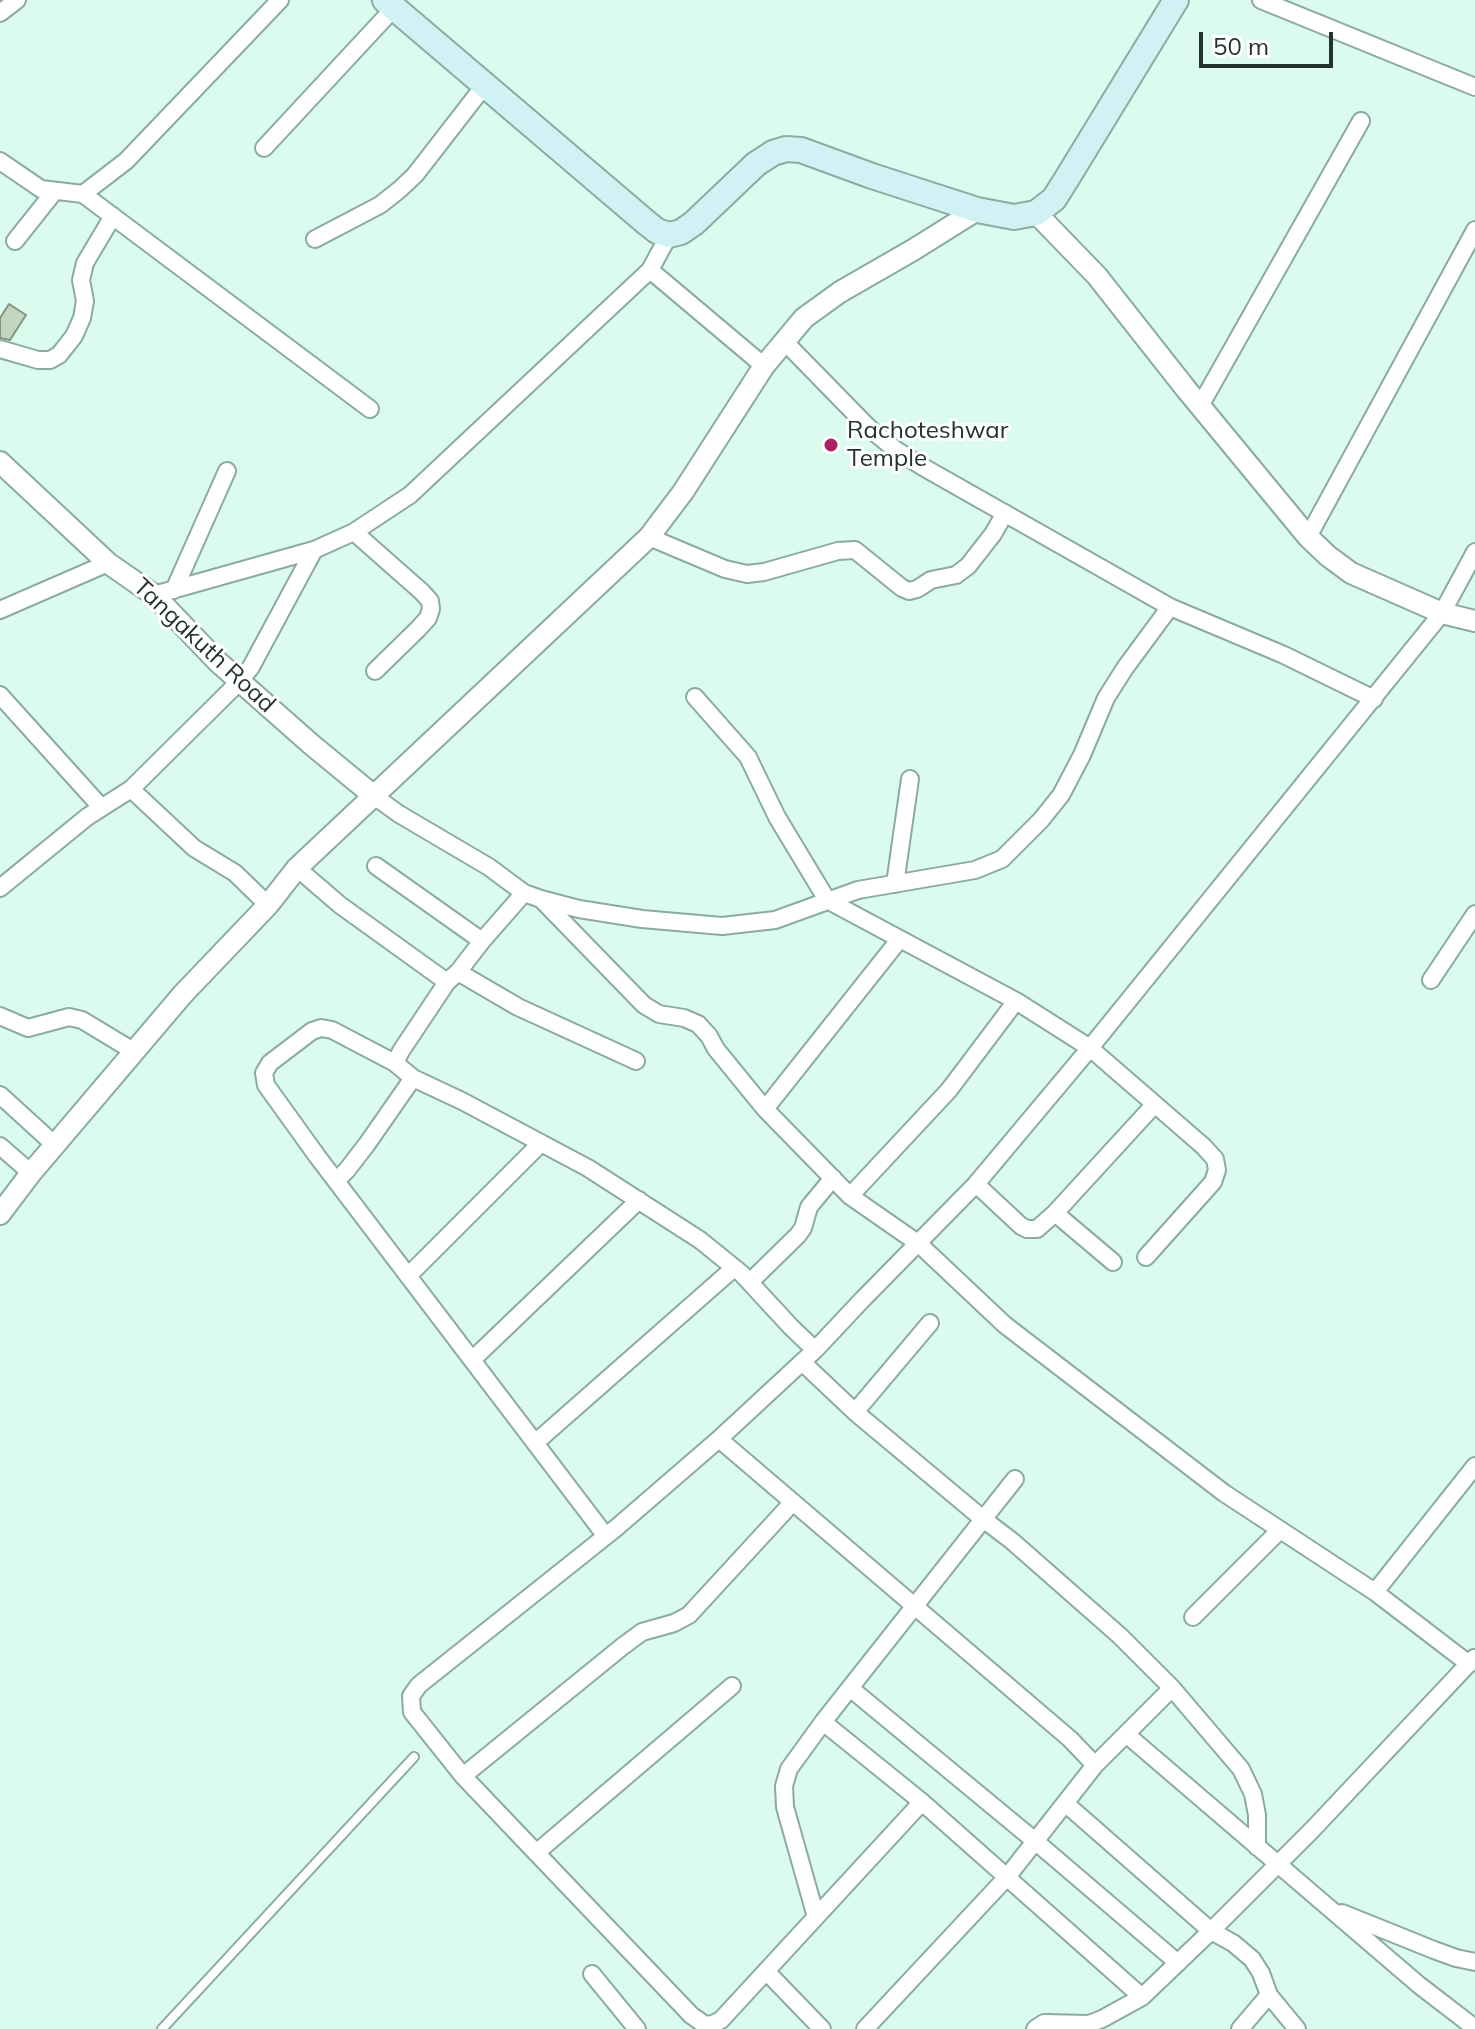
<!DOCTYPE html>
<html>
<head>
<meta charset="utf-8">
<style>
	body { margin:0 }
	#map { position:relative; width:1475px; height:2029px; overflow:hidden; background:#dafbee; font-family:Mulish,sans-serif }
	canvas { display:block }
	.scale { position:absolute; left:1199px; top:32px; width:134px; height:36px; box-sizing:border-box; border:4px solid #25322d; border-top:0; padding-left:10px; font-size:24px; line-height:28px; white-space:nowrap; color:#25322d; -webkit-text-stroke:6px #fff; paint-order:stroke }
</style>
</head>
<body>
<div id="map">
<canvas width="1475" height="2029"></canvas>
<div class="scale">50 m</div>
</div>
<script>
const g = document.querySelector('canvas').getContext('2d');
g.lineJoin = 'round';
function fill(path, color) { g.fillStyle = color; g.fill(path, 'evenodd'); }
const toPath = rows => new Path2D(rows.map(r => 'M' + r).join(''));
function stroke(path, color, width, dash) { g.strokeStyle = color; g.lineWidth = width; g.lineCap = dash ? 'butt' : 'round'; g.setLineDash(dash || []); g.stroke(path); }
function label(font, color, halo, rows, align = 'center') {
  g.font = font + ' Mulish,sans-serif'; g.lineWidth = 6; g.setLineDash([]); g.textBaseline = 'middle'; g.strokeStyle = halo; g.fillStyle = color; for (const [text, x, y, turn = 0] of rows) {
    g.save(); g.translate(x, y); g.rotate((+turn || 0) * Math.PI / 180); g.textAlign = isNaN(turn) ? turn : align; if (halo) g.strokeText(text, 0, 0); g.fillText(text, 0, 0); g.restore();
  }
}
const building = toPath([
	[9,304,26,315,10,340,0,338,0,318,9,304]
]);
const service = toPath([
	[162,2029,414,1757]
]);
const minor = toPath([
	[1261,0,1475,87],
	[0,13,17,0],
	[264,148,394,8],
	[0,161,41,189,83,194,370,409],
	[83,194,126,161,280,0],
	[315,239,380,205,399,190,415,175,484,86],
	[15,241,54,192],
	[650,270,764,366],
	[784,341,869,428,896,450,923,467,1170,607,1284,655,1374,699],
	[0,349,38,360,50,360,59,355,74,336,82,318,85,301,81,280,85,263,113,216],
	[1200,406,1361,121],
	[354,532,422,592,430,601,431,609,428,618,418,629,375,671],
	[649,537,725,569,747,574,764,572,838,551,855,550,902,588,909,591,917,589,931,580,956,575,968,566,993,534,1005,513],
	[1308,537,1475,230],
	[174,590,227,471],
	[154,595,314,550,354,532,410,495,650,270,669,235],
	[0,610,108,563],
	[0,695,101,807],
	[695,697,748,757,777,817,827,900,1016,1001,1090,1048,976,1184,862,1300,815,1350,719,1439,616,1528,419,1685,411,1696,412,1712,463,1776,691,2015,705,2025,713,2024,721,2020,922,1802],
	[131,789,194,848,235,873,268,905],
	[374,796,399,814,489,867,524,893,541,899,579,909,642,919,722,926,775,920,858,890,975,870,1002,859,1041,820,1061,795,1082,755,1106,698,1125,668,1170,607],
	[376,866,482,941],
	[297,868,340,905,447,982],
	[895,884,910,779],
	[0,888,87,817,131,789,240,681,251,667,314,550],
	[541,899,644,1005,659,1014,684,1018,698,1024,709,1036,716,1049,765,1109,850,1196,919,1244,1005,1325,1224,1493,1375,1592,1469,1664],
	[458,972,518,1007,636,1061],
	[1431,980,1475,914],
	[0,1016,28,1028,69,1017,82,1020,135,1052],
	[395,1063,401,1051,447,982,458,972,482,941,524,893],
	[0,1095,56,1146],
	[765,1109,899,940],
	[0,1146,31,1173],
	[336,1181,347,1170,367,1144,413,1078],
	[976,1184,1021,1226,1027,1229,1037,1229,1055,1213,1113,1262],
	[850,1196,949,1090,1016,1001],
	[1055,1213,1154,1105],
	[1146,1257,1213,1182,1217,1170,1215,1159,1203,1146,1090,1048,1442,613,1475,552],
	[408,1276,541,1143],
	[750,1282,798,1235,803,1228,809,1207,833,1178],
	[472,1360,639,1200],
	[802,1362,855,1412,983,1519,1012,1541,1120,1636,1172,1688,1241,1769,1253,1794,1257,1815,1257,1847],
	[855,1412,930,1323],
	[719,1439,1070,1739,1095,1765],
	[535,1443,734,1268],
	[605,1535,317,1156,266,1085,264,1073,270,1063,312,1031,321,1028,332,1030,395,1063,413,1078,462,1101,588,1168,700,1240,742,1274,791,1327,815,1350],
	[1375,1592,1475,1466],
	[1193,1617,1280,1530],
	[850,1688,1035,1841,1178,1963],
	[823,1722,922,1802,1142,1997],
	[1126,1734,1419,1985,1475,2028],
	[463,1776,623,1646,642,1632,674,1623,689,1615,793,1502],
	[1065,1803,1211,1931,1233,1943,1252,1959,1261,1973,1269,1995,1297,2029],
	[536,1853,732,1686],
	[1342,1913,1434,1950,1456,1958,1475,1962],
	[816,1917,785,1807,784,1786,789,1769,823,1722,1015,1479],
	[766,1971,822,2029],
	[592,1974,637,2029],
	[865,2029,1007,1877,1095,1765,1172,1688],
	[1035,2029,1044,2023,1089,2024,1102,2019,1142,1997,1211,1931,1312,1830,1474,1658],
	[1240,2029,1269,1995]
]);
const tertiary = toPath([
	[1036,213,1097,276,1186,389,1308,537,1328,556,1351,573,1442,613,1475,621],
	[0,462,108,563,154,595,218,662,312,745,374,796],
	[0,1214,31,1173,183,994,268,905,297,868,649,537,683,492,764,366,804,318,840,292,913,250,977,210]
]);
const secondary = toPath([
	[385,0,648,224,657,231,669,235,681,232,694,223,756,164,773,153,786,149,801,150,872,176,977,210,1014,217,1036,213,1054,199,1066,180,1176,0]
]);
const markers = [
	[831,445,8,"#ac2161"]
];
const poiNames = [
	["Rachoteshwar",847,431],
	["Temple",847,459]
];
const streetNames = [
	["Tangakuth Road",204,646,43]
];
fill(building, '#c5d6be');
stroke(building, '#84947e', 2);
stroke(service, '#8cab9f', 12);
stroke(minor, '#8cab9f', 20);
stroke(tertiary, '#8cab9f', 24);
stroke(secondary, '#8cab9f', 28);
stroke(service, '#fff', 8);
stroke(minor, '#fff', 16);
stroke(tertiary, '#fff', 20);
stroke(secondary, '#d0f2f5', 24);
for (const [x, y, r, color] of markers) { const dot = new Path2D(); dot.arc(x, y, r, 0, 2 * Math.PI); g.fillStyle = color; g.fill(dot); stroke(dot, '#fff', 3); }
label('24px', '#25322d', '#fff', poiNames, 'left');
label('24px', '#25322d', '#fff', streetNames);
</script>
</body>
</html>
